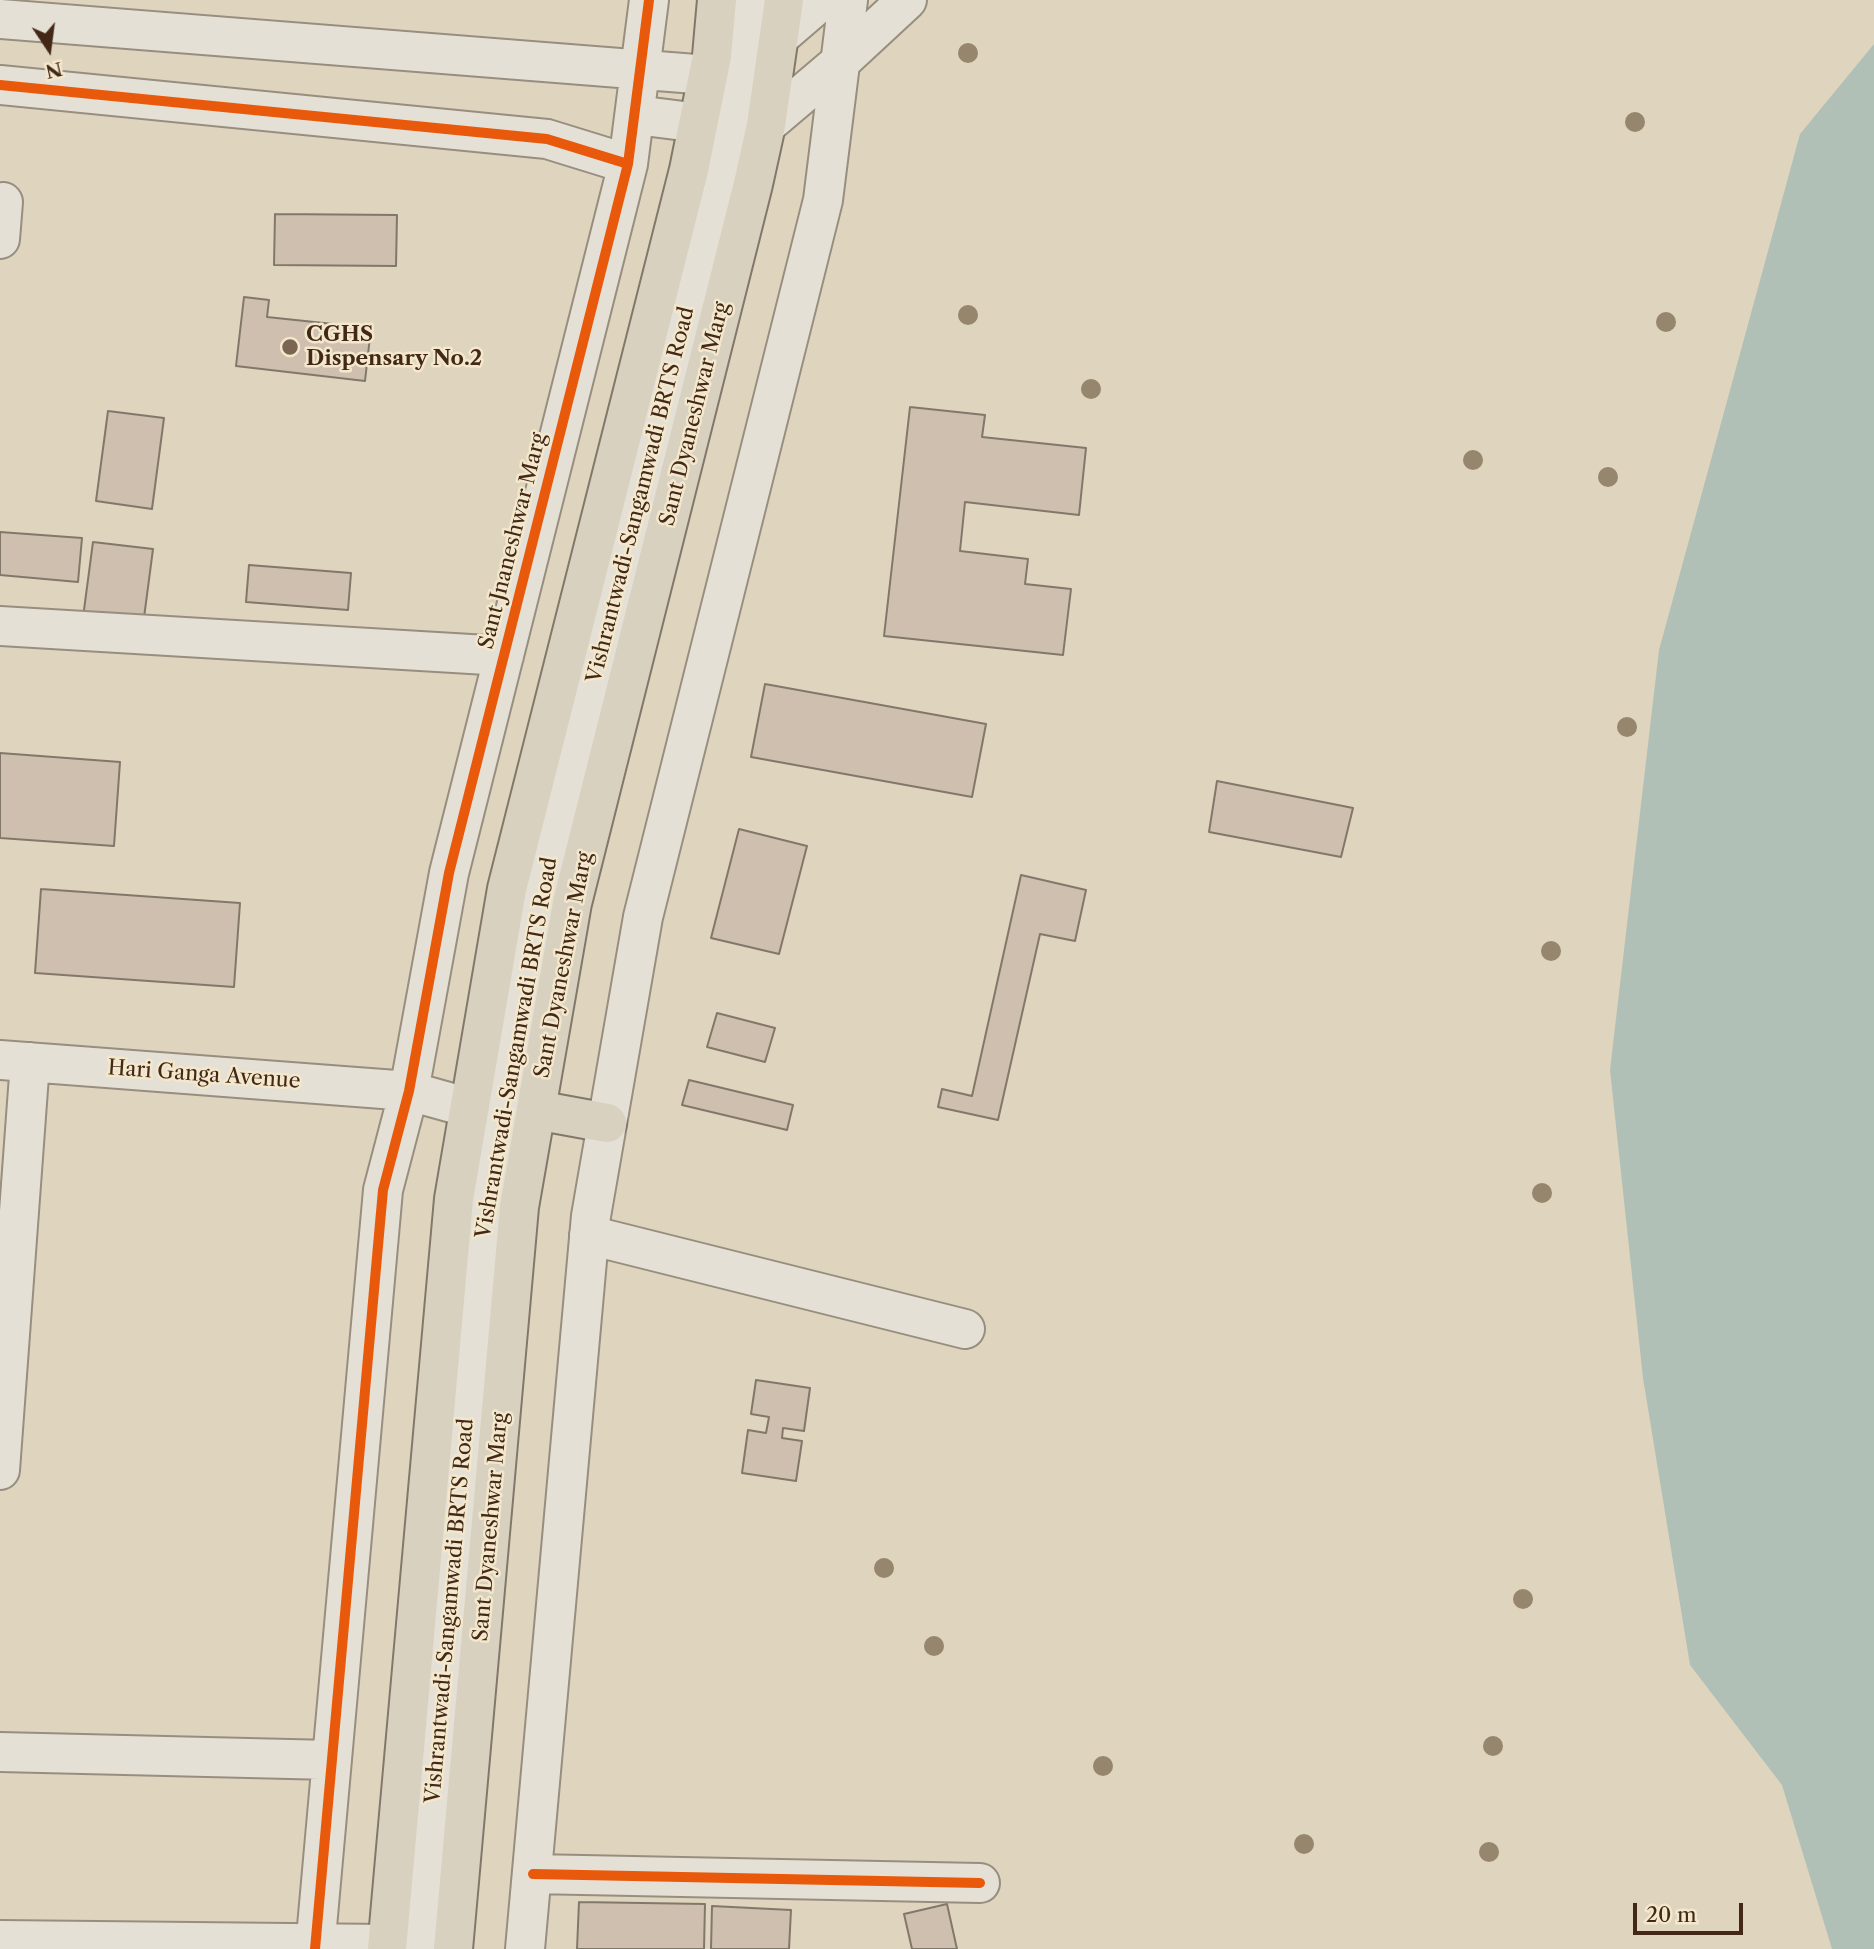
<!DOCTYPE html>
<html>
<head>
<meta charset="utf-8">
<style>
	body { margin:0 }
	#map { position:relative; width:1874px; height:1949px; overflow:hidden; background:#dfd4bd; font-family:"Libre Caslon Text",serif }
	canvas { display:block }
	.north { position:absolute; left:14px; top:14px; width:70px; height:70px; -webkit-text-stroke:5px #f3e7cc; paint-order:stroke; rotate:167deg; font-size:19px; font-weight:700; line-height:28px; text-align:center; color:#432818 }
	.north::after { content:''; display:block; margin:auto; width:24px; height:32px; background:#432818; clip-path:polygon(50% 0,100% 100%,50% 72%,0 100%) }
	.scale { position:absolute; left:1633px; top:1903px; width:110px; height:32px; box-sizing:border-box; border:4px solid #432818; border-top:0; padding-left:9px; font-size:21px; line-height:24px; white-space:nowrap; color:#432818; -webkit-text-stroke:5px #f3e7cc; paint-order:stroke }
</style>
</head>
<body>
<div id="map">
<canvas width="1874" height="1949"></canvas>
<div class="north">N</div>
<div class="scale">20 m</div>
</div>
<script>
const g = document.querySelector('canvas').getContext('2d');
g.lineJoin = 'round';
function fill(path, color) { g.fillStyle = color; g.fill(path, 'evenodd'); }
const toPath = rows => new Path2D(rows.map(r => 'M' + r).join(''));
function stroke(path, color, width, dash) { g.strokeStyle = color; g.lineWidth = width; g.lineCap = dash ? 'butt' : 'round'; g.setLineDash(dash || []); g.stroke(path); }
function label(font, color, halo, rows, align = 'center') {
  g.font = font + ' "Libre Caslon Text",serif'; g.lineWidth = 5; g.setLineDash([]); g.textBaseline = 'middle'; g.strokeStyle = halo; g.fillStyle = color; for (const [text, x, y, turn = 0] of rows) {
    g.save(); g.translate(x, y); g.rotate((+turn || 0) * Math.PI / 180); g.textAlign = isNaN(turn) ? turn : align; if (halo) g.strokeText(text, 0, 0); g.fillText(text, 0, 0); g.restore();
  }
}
const water = toPath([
	[1874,44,1874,1949,1832,1949,1782,1785,1690,1665,1643,1378,1610,1070,1659,650,1800,134]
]);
const building = toPath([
	[275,214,397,215,396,266,274,265,275,214],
	[244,297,269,300,267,317,371,328,365,381,236,366,244,297],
	[910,407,985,415,982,437,1086,448,1079,515,965,502,960,551,1028,559,1025,584,1071,589,1063,655,884,636,910,407],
	[108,411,164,418,152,509,96,501,108,411],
	[0,532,82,538,78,582,0,575,0,532],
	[93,542,153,549,142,633,82,625,93,542],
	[249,565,351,573,348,610,246,602,249,565],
	[765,684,986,724,972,797,751,757,765,684],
	[0,753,120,762,114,846,0,838,0,753],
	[1217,781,1353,808,1341,857,1209,832,1217,781],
	[739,829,807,846,779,954,711,938,739,829],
	[1021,875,1086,890,1075,941,1040,934,998,1120,938,1107,942,1089,972,1096,1021,875],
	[41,889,240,903,234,987,35,973,41,889],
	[717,1013,775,1028,765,1062,707,1047,717,1013],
	[689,1080,793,1105,787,1130,682,1105,689,1080],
	[756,1380,810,1388,804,1431,783,1428,782,1438,802,1441,796,1481,742,1473,748,1430,766,1433,769,1417,751,1414,756,1380],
	[579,1902,705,1904,704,1949,577,1949,579,1902],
	[947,1904,957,1949,912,1949,904,1914,947,1904],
	[712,1906,791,1910,789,1949,711,1949,712,1906]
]);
const minor = toPath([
	[0,19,708,75,743,68,822,0],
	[0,85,547,139,628,164],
	[636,115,731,127,766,125,838,64,907,0],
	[0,239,3,202],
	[0,626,504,656],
	[0,1060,409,1091,470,1108],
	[589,1235,965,1329],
	[0,1470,30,1062],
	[0,1752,331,1760],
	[533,1874,980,1883],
	[0,1940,387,1944],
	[315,1949,383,1190,409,1091,449,873,628,164,649,0],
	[420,1949,487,1203,540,896,721,177,744,61,751,0],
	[525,1949,591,1216,643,917,823,200,848,0]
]);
const major = toPath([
	[536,1110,607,1123],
	[387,1949,454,1199,507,889,689,170,712,56,717,0],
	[453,1949,519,1207,572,903,753,184,766,125,784,0]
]);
const cycleway = toPath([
	[0,85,547,139,628,164],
	[533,1874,980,1883],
	[315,1949,383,1190,409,1091,449,873,628,164,649,0]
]);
const trees = [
	[968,53],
	[1635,122],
	[968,315],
	[1666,322],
	[1091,389],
	[1473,460],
	[1608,477],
	[1627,727],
	[1551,951],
	[1542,1193],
	[884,1568],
	[1523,1599],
	[934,1646],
	[1493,1746],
	[1103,1766],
	[1304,1844],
	[1489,1852]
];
const markers = [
	[290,347,9,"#7a6452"]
];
const poiNames = [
	["CGHS",306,335],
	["Dispensary No.2",306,359]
];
const streetNames = [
	["Sant Dyaneshwar Marg",695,414,-76],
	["Vishrantwadi-Sangamwadi BRTS Road",641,495,-76],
	["Sant Jnaneshwar Marg",513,541,-76],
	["Sant Dyaneshwar Marg",564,965,-79],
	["Vishrantwadi-Sangamwadi BRTS Road",517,1048,-80],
	["Hari Ganga Avenue",204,1075,4],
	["Sant Dyaneshwar Marg",491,1527,-85],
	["Vishrantwadi-Sangamwadi BRTS Road",450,1611,-85]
];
fill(water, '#b0c0b7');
fill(building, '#cfbfaf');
stroke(building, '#82786a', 2);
stroke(minor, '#988e7f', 42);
stroke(major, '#82786a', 42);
stroke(minor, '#e5e0d5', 38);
stroke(major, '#d9d1c0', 38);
stroke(cycleway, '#e8590c', 10);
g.fillStyle = '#96866e';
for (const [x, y] of trees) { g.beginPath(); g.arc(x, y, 10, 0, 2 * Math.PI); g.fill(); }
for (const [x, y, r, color] of markers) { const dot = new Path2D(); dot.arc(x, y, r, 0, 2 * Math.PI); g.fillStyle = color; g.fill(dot); stroke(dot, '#f3e7cc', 2.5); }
label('bold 21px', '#432818', '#f3e7cc', poiNames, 'left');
label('21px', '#432818', '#f3e7cc', streetNames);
</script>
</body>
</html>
